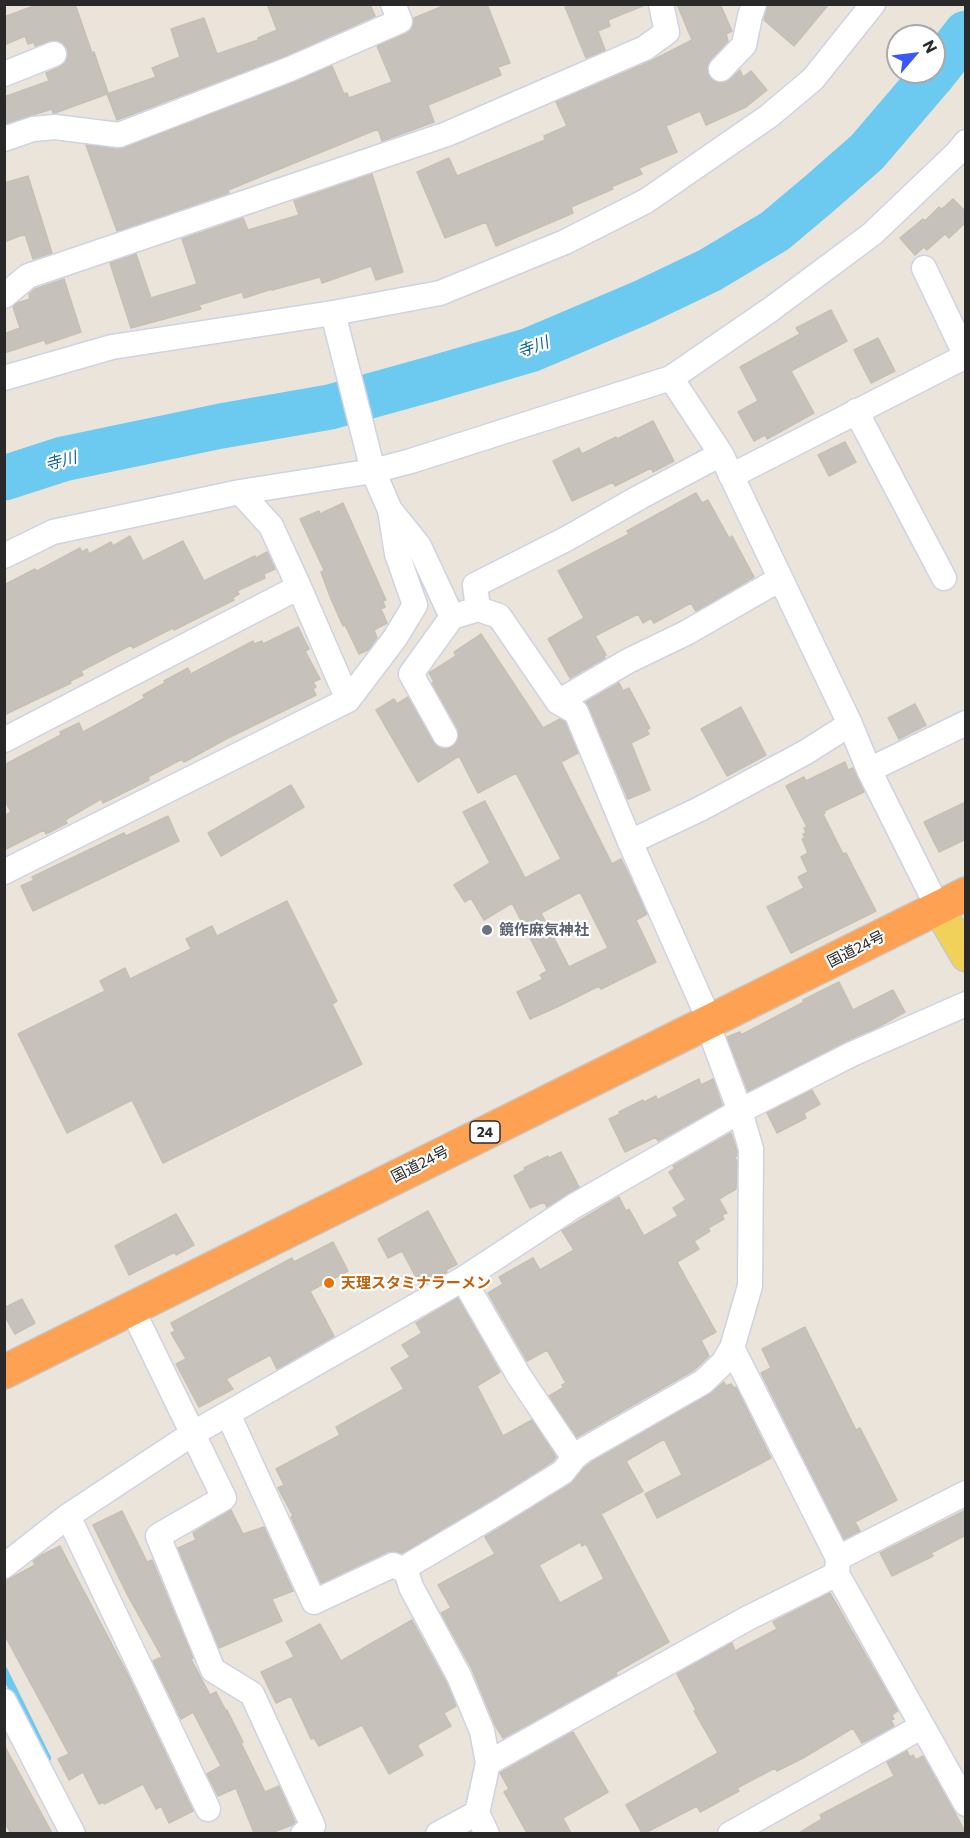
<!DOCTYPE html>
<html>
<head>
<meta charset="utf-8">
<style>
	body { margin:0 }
	#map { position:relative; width:970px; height:1838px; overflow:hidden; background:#ebe4da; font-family:Commissioner,sans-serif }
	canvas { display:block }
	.frame { position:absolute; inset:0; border:6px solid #292929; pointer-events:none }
	.north { position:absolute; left:886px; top:24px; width:60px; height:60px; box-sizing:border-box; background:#fff; border:2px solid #a9a9a9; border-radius:50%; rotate:62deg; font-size:16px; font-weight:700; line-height:24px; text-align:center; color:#292929 }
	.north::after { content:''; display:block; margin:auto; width:21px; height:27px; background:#3858fa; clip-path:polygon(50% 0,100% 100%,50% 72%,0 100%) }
</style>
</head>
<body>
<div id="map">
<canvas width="970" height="1838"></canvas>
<div class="frame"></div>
<div class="north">N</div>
</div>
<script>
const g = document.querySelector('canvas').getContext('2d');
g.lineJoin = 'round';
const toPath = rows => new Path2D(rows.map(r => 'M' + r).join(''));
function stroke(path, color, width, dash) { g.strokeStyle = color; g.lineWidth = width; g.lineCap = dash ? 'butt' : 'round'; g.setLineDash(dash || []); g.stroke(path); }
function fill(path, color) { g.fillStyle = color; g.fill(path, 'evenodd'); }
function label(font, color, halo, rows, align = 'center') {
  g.font = font + ' Commissioner,"Noto Sans JP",sans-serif'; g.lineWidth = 4.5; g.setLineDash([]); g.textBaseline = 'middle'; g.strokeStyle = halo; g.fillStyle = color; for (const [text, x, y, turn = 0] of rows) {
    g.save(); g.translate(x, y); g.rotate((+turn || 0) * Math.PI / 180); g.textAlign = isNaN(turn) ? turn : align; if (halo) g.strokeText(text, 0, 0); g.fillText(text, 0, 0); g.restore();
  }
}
const stream = toPath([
	[4,1671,47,1758]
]);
const river = toPath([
	[4,478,63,459,221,426,330,407,431,379,530,350,641,303,710,270,775,231,819,194,867,152,932,76,966,33]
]);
const building = toPath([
	[39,4,75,4,92,53,94,52,108,93,107,94,156,77,152,68,180,57,171,29,204,18,217,54,258,40,258,38,277,30,267,4,370,4,375,16,285,56,117,120,107,94,55,113,53,113,52,109,4,124,4,97,49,81,46,73,60,67,65,63,68,57,67,48,63,43,57,40,49,41,35,46,34,42,28,44,25,36,4,45,4,17,39,4],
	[448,4,487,4,510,63,498,67,501,75,428,105,434,122,382,141,378,129,228,190,229,193,117,231,86,145,117,149,124,148,295,82,332,66,344,94,347,93,349,98,392,82,377,46,406,34,412,29,414,18,448,4],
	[564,4,645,4,645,5,608,20,610,26,598,31,605,50,586,58,564,4],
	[677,4,720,4,732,31,726,34,728,41,711,59,707,65,708,74,712,80,718,83,724,83,731,79,740,70,743,77,751,71,767,90,746,107,706,125,700,111,666,126,677,152,639,168,642,174,611,187,613,189,571,207,573,213,496,246,486,222,445,238,417,172,449,158,457,176,545,140,544,136,567,126,556,102,651,61,692,40,677,4],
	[768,4,829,4,794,46,764,20,768,4],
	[372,174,403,272,376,280,371,266,322,283,320,277,272,290,272,289,244,298,242,292,199,305,201,309,131,328,110,263,136,254,151,298,197,284,182,239,243,218,248,230,299,215,294,201,372,174],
	[28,176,52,253,33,259,25,234,4,242,4,183,28,176],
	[953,199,966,212,966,222,949,238,945,234,927,250,924,247,915,255,900,238,923,219,925,221,939,207,942,209,953,199],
	[64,279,81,332,46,344,44,340,4,353,4,334,20,328,13,307,17,303,30,299,29,294,35,289,64,279],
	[831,310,847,341,791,371,814,413,767,439,765,435,754,441,738,412,758,401,740,367,800,334,796,328,831,310],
	[878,338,895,371,871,383,854,350,878,338],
	[653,421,674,461,653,472,651,468,615,486,613,482,572,501,553,461,579,448,582,454,616,437,617,439,653,421],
	[845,442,856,462,829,476,818,455,845,442],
	[696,493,702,503,708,500,729,538,732,536,754,577,696,611,691,603,654,623,651,618,643,623,638,614,595,636,606,655,604,656,605,658,570,678,548,639,584,618,558,571,629,534,627,531,696,493],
	[343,503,386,600,383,601,385,607,381,609,387,623,374,630,377,638,368,650,359,654,345,625,343,626,331,599,321,572,324,570,300,519,319,511,320,514,343,503],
	[130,536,143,561,183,541,204,581,255,556,256,558,267,552,275,569,264,574,265,578,237,591,239,594,232,598,234,600,174,630,173,628,133,648,131,645,81,671,83,675,70,681,71,683,4,715,4,585,35,569,37,571,80,548,82,552,87,549,89,554,111,542,113,546,130,536],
	[298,627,309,649,305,651,320,679,313,682,316,687,313,689,316,695,226,739,184,762,182,759,148,777,149,780,103,803,101,799,65,820,67,823,46,834,44,830,4,850,4,816,11,812,4,799,4,765,61,735,60,732,79,723,83,732,131,706,145,698,143,695,165,683,164,681,188,668,191,674,253,641,254,644,262,641,263,644,298,627],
	[481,634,543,728,560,719,565,722,578,753,561,762,612,864,621,859,629,875,647,914,636,920,656,962,601,989,599,986,557,1007,530,1019,517,992,543,979,540,975,547,971,512,903,484,920,471,898,465,902,454,885,490,863,463,812,485,801,525,878,561,859,516,773,478,793,459,756,418,782,376,710,394,699,397,704,408,697,433,742,438,747,444,749,452,747,457,742,459,736,458,729,432,683,434,682,429,673,456,656,454,652,481,634],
	[580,892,608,948,569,967,541,913,580,892],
	[619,683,623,691,629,688,650,728,647,730,649,734,631,743,650,790,628,799,589,707,586,702,619,683],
	[915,704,926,725,899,739,888,718,915,704],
	[741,707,766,755,727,776,701,729,741,707],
	[845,762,848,770,853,768,864,792,824,811,825,813,823,814,843,854,846,853,876,911,791,953,767,907,804,888,798,877,808,872,801,857,808,853,802,839,805,838,803,834,806,833,804,828,807,827,786,786,804,777,806,781,845,762],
	[291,785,304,807,221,856,208,833,291,785],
	[966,802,966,839,939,852,924,822,966,802],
	[168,816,179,841,33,911,21,886,34,880,32,877,124,833,126,836,168,816],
	[287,901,337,1001,332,1004,362,1064,163,1163,132,1100,67,1133,18,1034,105,991,100,981,125,968,130,979,191,949,186,939,212,926,217,936,287,901],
	[839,982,853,1010,893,990,905,1012,880,1026,846,1041,748,1091,727,1037,740,1032,741,1035,804,1002,803,1000,839,982],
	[699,1079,701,1085,713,1079,722,1105,658,1141,656,1137,625,1152,609,1119,620,1114,619,1112,643,1100,644,1102,656,1096,657,1100,699,1079],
	[812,1090,820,1104,804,1113,806,1118,777,1133,767,1113,812,1090],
	[731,1133,737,1151,737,1156,734,1157,737,1161,736,1189,719,1199,727,1213,722,1215,724,1219,708,1228,710,1231,694,1241,699,1249,677,1262,716,1332,701,1340,709,1356,694,1370,577,1437,549,1396,563,1388,562,1385,566,1383,547,1350,527,1361,488,1293,503,1284,499,1277,533,1258,540,1270,574,1250,562,1231,619,1197,626,1211,629,1209,644,1236,678,1216,673,1208,686,1200,669,1172,675,1168,673,1166,731,1133],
	[561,1152,579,1187,547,1207,544,1202,530,1208,514,1176,525,1170,524,1168,548,1156,549,1158,561,1152],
	[428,1211,457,1264,446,1270,447,1272,421,1287,402,1251,388,1258,378,1239,428,1211],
	[176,1214,194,1245,176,1255,175,1252,129,1275,115,1246,176,1214],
	[333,1242,348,1271,310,1291,334,1336,277,1369,270,1355,226,1379,233,1389,199,1407,176,1364,186,1359,171,1333,175,1331,171,1323,292,1258,294,1262,333,1242],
	[458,1298,500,1372,477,1386,503,1436,532,1420,556,1457,553,1461,495,1498,402,1553,393,1551,387,1552,321,1583,291,1517,293,1516,278,1488,284,1485,276,1469,340,1435,336,1427,404,1389,391,1368,410,1357,402,1345,422,1333,416,1323,458,1298],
	[22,1299,35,1323,15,1334,4,1315,4,1308,22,1299],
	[805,1327,856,1430,860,1428,897,1500,855,1522,860,1531,844,1539,761,1373,771,1368,762,1349,805,1327],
	[724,1382,726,1386,731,1384,734,1388,736,1387,771,1458,657,1518,645,1494,682,1475,664,1439,626,1461,643,1491,601,1514,669,1642,616,1672,617,1675,503,1738,495,1725,472,1669,441,1613,451,1608,438,1585,495,1554,485,1537,571,1484,584,1468,592,1462,710,1394,724,1382],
	[580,1542,582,1546,586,1544,604,1579,560,1603,539,1565,580,1542],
	[231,1510,243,1534,264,1527,293,1591,272,1599,282,1621,219,1648,178,1548,196,1540,193,1533,231,1510],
	[966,1510,966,1535,931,1553,933,1556,892,1576,880,1553,966,1510],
	[122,1511,147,1562,152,1560,193,1658,191,1659,210,1695,216,1692,226,1711,227,1710,243,1742,241,1743,265,1792,279,1786,295,1822,292,1825,271,1833,254,1833,236,1788,218,1796,207,1774,221,1766,193,1712,181,1719,153,1661,162,1657,128,1596,93,1525,122,1511],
	[60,1546,127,1673,193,1811,169,1823,161,1806,156,1809,143,1784,104,1804,104,1802,99,1804,83,1772,69,1780,58,1759,69,1754,4,1634,4,1582,35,1565,33,1561,38,1557,60,1546],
	[830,1593,898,1711,892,1715,894,1719,891,1720,894,1726,862,1743,853,1728,803,1758,777,1771,775,1768,737,1788,739,1791,700,1812,697,1806,645,1833,642,1833,626,1805,718,1753,694,1711,696,1710,677,1674,732,1643,735,1651,777,1629,773,1622,830,1593],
	[412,1620,446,1682,456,1706,444,1713,451,1726,417,1745,423,1755,389,1774,362,1725,319,1746,314,1738,311,1739,291,1696,276,1703,261,1672,294,1657,286,1642,320,1624,341,1661,412,1620],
	[573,1732,608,1792,563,1818,571,1833,527,1833,504,1792,509,1789,500,1773,573,1732],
	[4,1745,52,1833,11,1833,4,1822,4,1745],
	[907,1751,910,1757,913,1755,916,1760,923,1756,966,1833,799,1833,822,1819,820,1815,894,1776,887,1762,907,1751]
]);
const minor = toPath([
	[721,69,744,45,750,16,754,4],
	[4,74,54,54],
	[4,139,33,129,55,127,119,135,290,69,400,21,393,4],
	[924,268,966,356],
	[4,296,28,276,447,134,645,48,667,32,661,4],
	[333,313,373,471,390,510,419,546,452,617],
	[4,378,112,347,333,313,440,293,565,242,646,201,769,116,813,79,873,4],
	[671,378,721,454,850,724,869,770,938,908],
	[856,411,944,578],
	[731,476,966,356],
	[4,556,53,532,240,492,373,471,411,461,671,378,770,310,872,234,957,153,966,142],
	[299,587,348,700],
	[478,609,475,585,568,538,640,497,721,454],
	[558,702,628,661,686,633,780,579],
	[445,735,411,674,452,617,478,609,499,616,558,702,576,712,630,842],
	[4,740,299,587,271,526,240,492],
	[869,770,966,723],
	[4,872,348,700,395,638,415,605,397,554,390,510],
	[463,1279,519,1376,574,1458],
	[132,1309,224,1498,158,1536,213,1670,252,1694,313,1826,303,1834],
	[732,1348,838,1558,837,1574,966,1804],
	[228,1414,314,1602,393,1565,406,1571],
	[68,1516,208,1809],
	[838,1558,966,1493],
	[4,1566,68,1516,192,1434,463,1279,574,1206,740,1111,852,1054,966,1004],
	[4,1701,73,1834],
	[488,1763,748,1618,837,1574],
	[438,1834,477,1813],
	[487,1834,477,1813,488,1763,482,1731,459,1676,411,1587,406,1571,411,1564,502,1510,563,1472,574,1458,584,1450,703,1382,723,1363,732,1348,750,1286,751,1149,740,1111,707,1023,703,1006,630,842,700,809,806,752,850,724],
	[730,1834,921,1727]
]);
const major = toPath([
	[938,908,966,956]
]);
const highway = toPath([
	[4,1372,966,894]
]);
const markers = [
	[487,930,6,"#6b7280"],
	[329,1283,6,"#e8710a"]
];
const shields = [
	[485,1132,30]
];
const shieldNames = [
	["24",485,1132]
];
const worshipNames = [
	["鏡作麻気神社",499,930]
];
const streetNames = [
	["国道24号",856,949,-27],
	["国道24号",420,1164,-27]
];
const foodNames = [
	["天理スタミナラーメン",341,1283]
];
const waterNames = [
	["寺川",533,347,-20],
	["寺川",61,461,-15]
];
stroke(stream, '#6cc9ef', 8);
stroke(river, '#6cc9ef', 45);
fill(building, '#c6c1ba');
stroke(building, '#c6c0b4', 1.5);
stroke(minor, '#cfd2e2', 27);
stroke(major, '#c7c7c7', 33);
stroke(highway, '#c7c7c7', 36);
stroke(minor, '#fff', 24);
stroke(major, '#f1d15a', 30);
stroke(highway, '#ffa152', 33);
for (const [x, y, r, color] of markers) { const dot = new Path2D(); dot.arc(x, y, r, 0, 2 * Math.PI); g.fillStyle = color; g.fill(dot); stroke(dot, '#fff', 2); }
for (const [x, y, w] of shields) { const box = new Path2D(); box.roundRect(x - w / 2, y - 11, w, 22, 4.5); g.fillStyle = '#fff'; g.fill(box); stroke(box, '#292929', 1.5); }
label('bold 14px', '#292929', null, shieldNames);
label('bold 15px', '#5b616d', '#fff', worshipNames, 'left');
label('15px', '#292929', '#fff', streetNames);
label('bold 15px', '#c56008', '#fff', foodNames, 'left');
label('italic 16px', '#0d6599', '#fff', waterNames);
</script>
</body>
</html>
